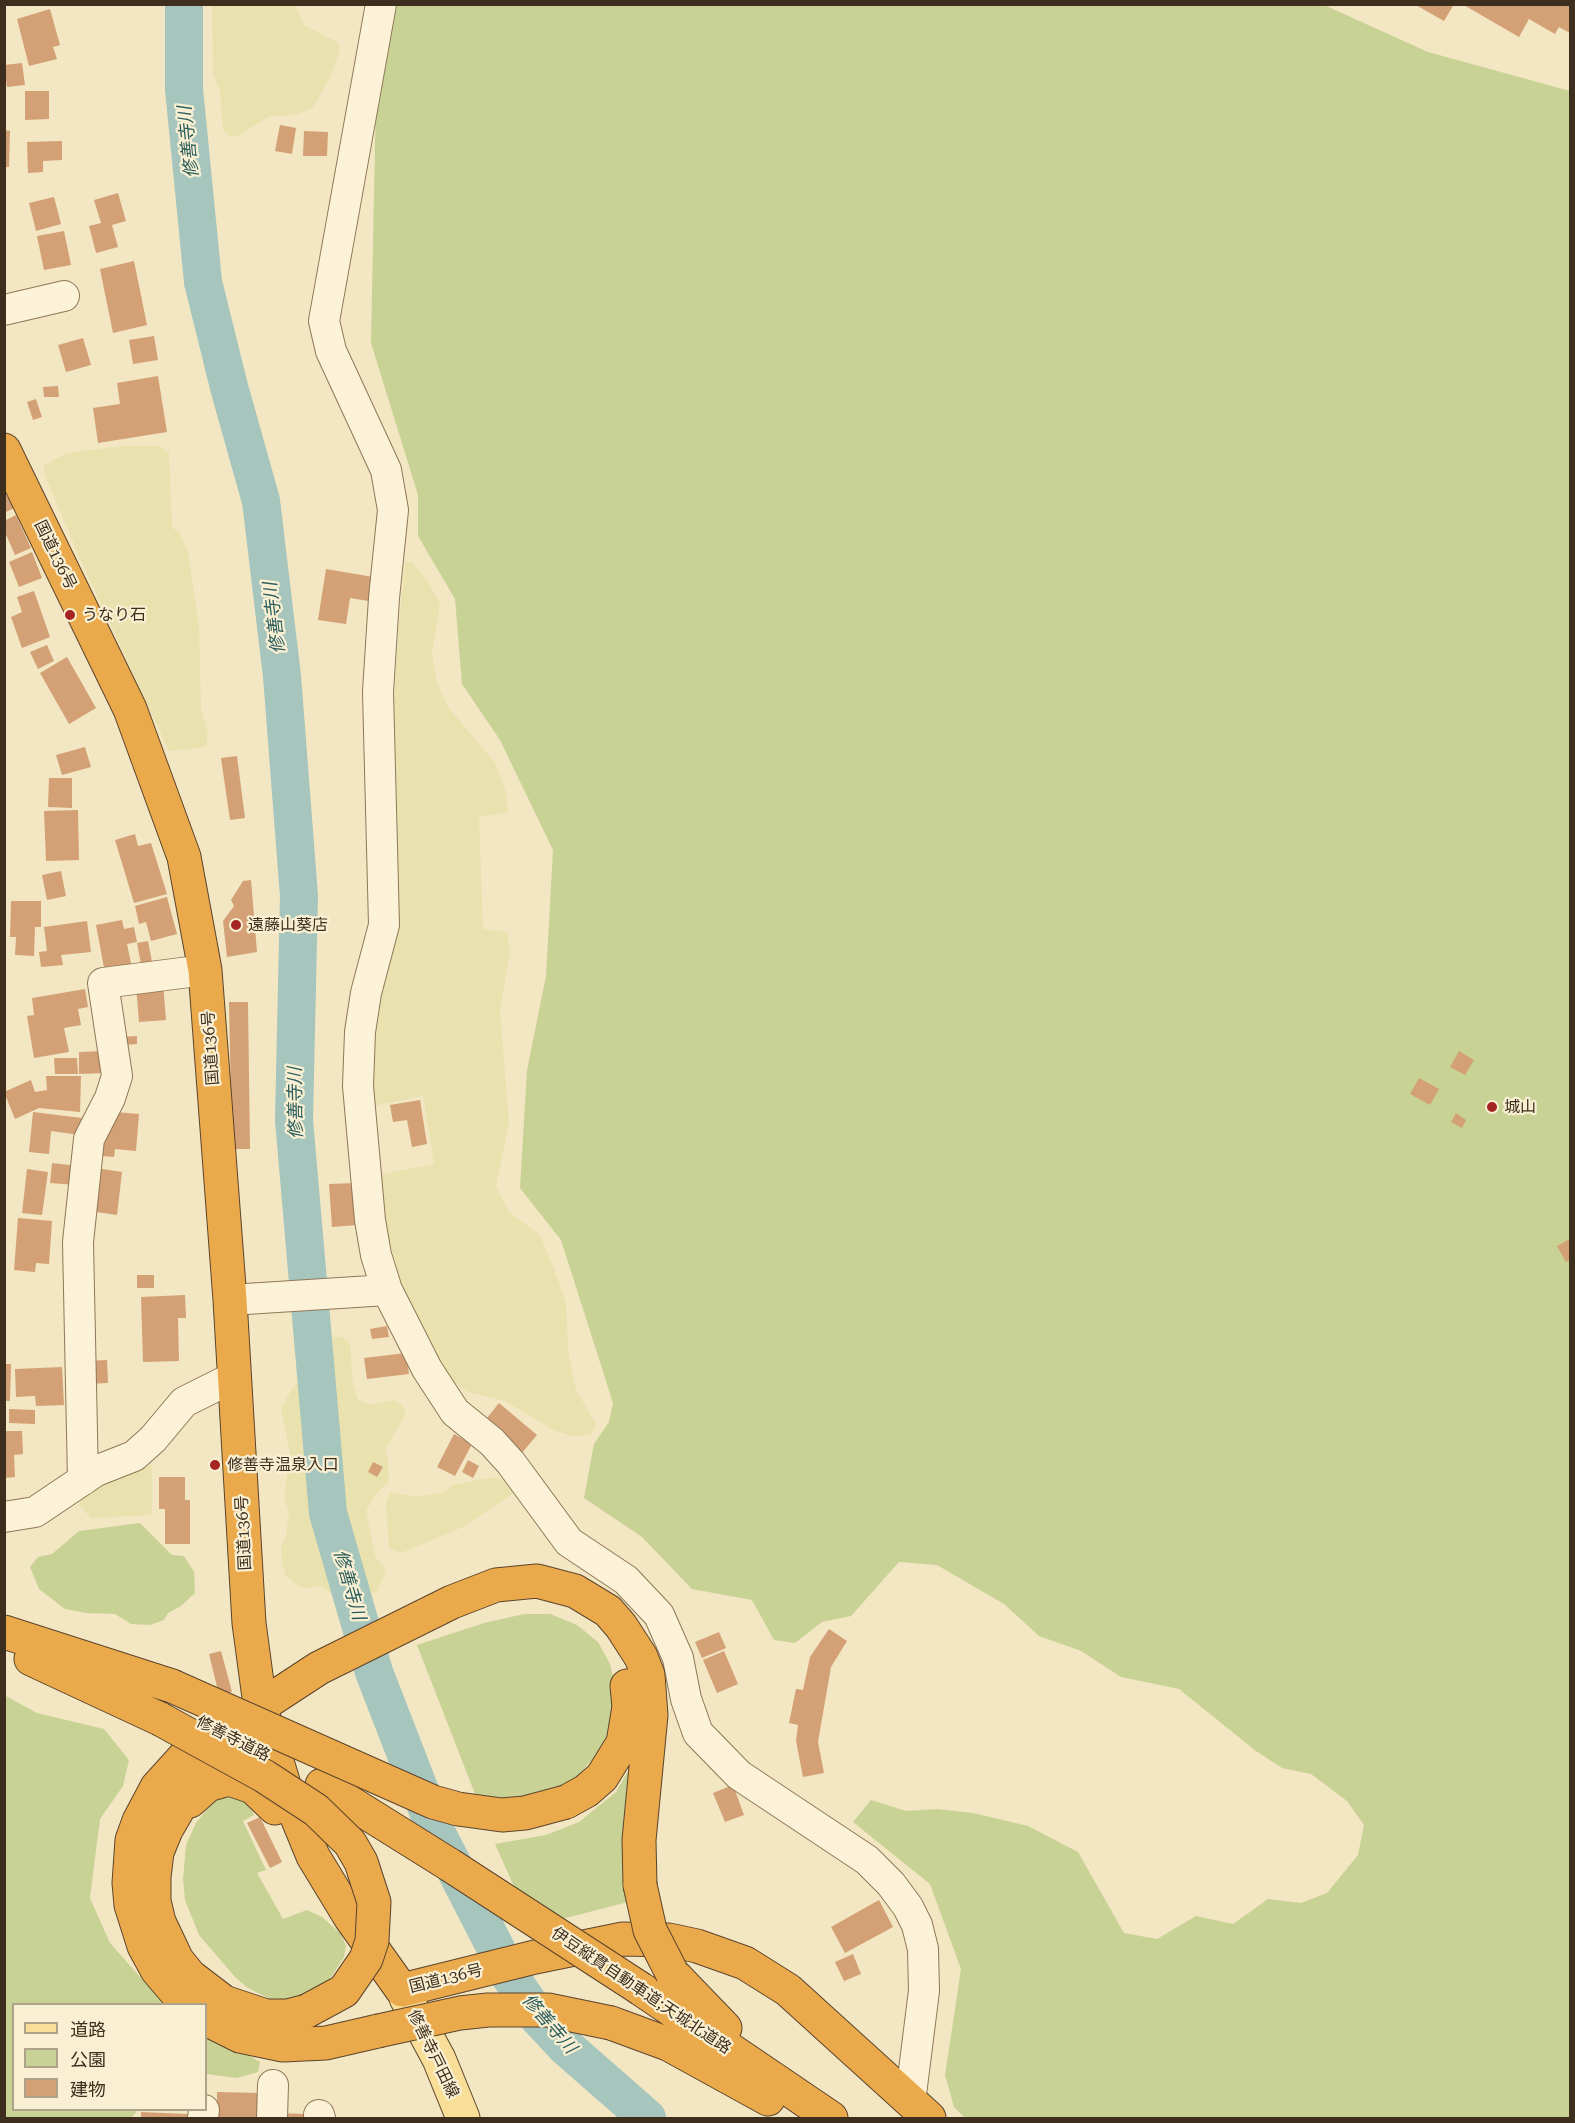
<!DOCTYPE html>
<html>
<head>
<meta charset="utf-8">
<style>
	body { margin:0 }
	#map { position:relative; width:1575px; height:2123px; overflow:hidden; background:#f2e6c3; font-family:"Roboto Serif","Noto Sans JP",serif }
	canvas { display:block }
	.frame { position:absolute; inset:0; border:6px solid #3d2e1d; pointer-events:none }
	.legend { position:absolute; left:12px; top:2003px; width:195px; height:108px; box-sizing:border-box; background:#f9efd3; border:2px solid #aea28a; margin:0; padding:8px 10px; list-style:none; font-size:18px; color:#3d2e1d }
	.legend li { display:flex; align-items:center; gap:12px; height:30px }
	.legend b { width:30px; border:2px solid #aea28a }
</style>
</head>
<body>
<div id="map">
<canvas width="1575" height="2123"></canvas>
<div class="frame"></div>
<ul class="legend">
<li><b style="height:8px;background:#f9de97"></b>道路</li>
<li><b style="height:16px;background:#c9d295"></b>公園</li>
<li><b style="height:16px;background:#d4a075"></b>建物</li>
</ul>
</div>
<script>
const g = document.querySelector('canvas').getContext('2d');
g.lineJoin = 'round';
function fill(path, color) { g.fillStyle = color; g.fill(path, 'evenodd'); }
const toPath = rows => new Path2D(rows.map(r => 'M' + r).join(''));
function stroke(path, color, width, dash) { g.strokeStyle = color; g.lineWidth = width; g.lineCap = dash ? 'butt' : 'round'; g.setLineDash(dash || []); g.stroke(path); }
function label(font, color, halo, rows, align = 'center') {
  g.font = font + ' "Roboto Serif","Noto Sans JP",serif'; g.lineWidth = 4.5; g.setLineDash([]); g.textBaseline = 'middle'; g.strokeStyle = halo; g.fillStyle = color; for (const [text, x, y, turn = 0] of rows) {
    g.save(); g.translate(x, y); g.rotate((+turn || 0) * Math.PI / 180); g.textAlign = isNaN(turn) ? turn : align; if (halo) g.strokeText(text, 0, 0); g.fillText(text, 0, 0); g.restore();
  }
}
const farmland = toPath([
	[212,5,295,5,304,25,337,42,340,49,331,76,313,107,296,115,269,116,240,135,230,137,223,130,220,92,213,72],
	[123,446,160,446,169,453,172,527,180,534,188,551,199,626,201,709,208,733,206,746,198,748,169,751,81,561,44,473,44,466,66,453],
	[405,562,412,562,427,580,440,604,432,653,437,683,448,707,496,764,506,793,508,812,479,817,483,929,507,932,510,952,500,1010,509,1123,496,1186,509,1212,540,1235,554,1269,566,1303,568,1350,576,1390,596,1424,591,1435,573,1436,555,1431,505,1401,466,1391,447,1377,409,1308,384,1224,377,1175,434,1164,423,1096,369,1107,398,635],
	[334,1337,342,1337,350,1344,353,1384,358,1400,371,1405,394,1400,402,1405,406,1413,385,1450,388,1461,389,1481,375,1495,366,1511,375,1556,386,1570,378,1591,364,1597,330,1593,320,1586,307,1588,297,1585,286,1576,282,1563,281,1547,286,1536,289,1513,284,1498,290,1453,281,1408,292,1389],
	[152,1465,152,1515,91,1518,79,1505,84,1495,111,1475],
	[487,1478,500,1478,512,1482,514,1493,465,1526,401,1553,389,1548,386,1503,390,1492,413,1496,429,1495,445,1492,453,1485]
]);
const green = toPath([
	[392,5,1324,5,1428,52,1570,91,1570,2118,965,2118,954,2107,945,2075,961,1969,930,1884,853,1822,871,1800,906,1811,937,1809,973,1813,1028,1826,1078,1852,1124,1933,1157,1939,1196,1916,1233,1924,1268,1899,1301,1903,1327,1893,1358,1855,1364,1825,1347,1801,1311,1774,1282,1768,1256,1751,1179,1689,1121,1677,1081,1651,1039,1636,1004,1604,937,1565,899,1562,851,1616,822,1622,795,1643,774,1640,752,1600,692,1589,642,1537,584,1498,594,1444,609,1422,613,1403,561,1240,520,1188,527,1070,546,976,553,850,500,740,462,684,455,599,418,536,418,495,371,343,376,95],
	[140,1523,172,1555,184,1556,194,1572,195,1593,181,1606,168,1613,164,1620,150,1625,131,1624,115,1614,86,1613,65,1609,39,1589,30,1567,38,1557,52,1554,79,1531],
	[524,1614,550,1614,577,1625,598,1642,610,1664,617,1693,608,1742,574,1780,550,1796,514,1805,477,1799,417,1645,484,1623],
	[4,1695,37,1713,104,1729,129,1760,123,1786,100,1819,90,1898,110,1943,164,2004,14,2004,14,2110,138,2110,131,2118,5,2118],
	[631,1766,630,1826,623,1867,628,1902,562,1919,517,1893,495,1844,546,1835,579,1822,616,1792],
	[232,1795,248,1802,254,1815,243,1821,266,1870,257,1873,283,1919,307,1910,322,1917,341,1934,346,1946,344,1957,322,1991,276,2002,248,1988,235,1977,199,1935,185,1900,183,1879,186,1845,196,1823,208,1808,220,1797],
	[206,2030,260,2062,258,2072,237,2078,206,2074]
]);
const river = toPath([
	[184,4,184,89,203,282,229,387,261,501,282,676,299,896,294,1120,328,1513,374,1672,436,1832,510,1976,538,2017,566,2047,647,2118]
]);
const building = toPath([
	[1414,4,1454,4,1444,21],
	[1462,4,1570,4,1570,33,1559,27,1555,34,1529,19,1519,37],
	[50,9,60,45,53,47,57,59,29,66,17,19],
	[22,63,25,85,7,87,4,65],
	[25,91,49,91,49,119,25,120],
	[280,125,296,128,292,154,275,151],
	[4,130,10,131,9,167,4,167],
	[304,131,328,132,327,156,303,156],
	[62,141,62,160,43,161,43,172,28,173,27,142],
	[118,193,126,221,112,225,118,247,96,253,89,226,101,223,94,200],
	[54,197,61,224,36,231,29,203],
	[64,231,71,265,44,270,37,236],
	[134,261,147,325,113,333,100,269],
	[154,336,158,360,133,364,129,340],
	[83,338,91,365,66,372,58,345],
	[158,376,167,432,98,443,93,408,120,404,117,383],
	[58,386,59,397,44,397,43,387],
	[36,399,42,417,33,420,27,402],
	[4,492,14,508,4,513],
	[16,515,31,548,15,555,4,530,4,521],
	[32,552,42,578,19,587,9,562],
	[326,569,379,578,375,602,350,598,346,624,318,620],
	[34,591,50,637,22,648,11,617,22,612,17,597],
	[47,645,54,661,38,669,30,652],
	[67,657,96,708,69,724,40,673],
	[85,747,91,767,62,775,56,755],
	[237,756,245,818,230,820,221,758],
	[49,778,72,778,72,808,48,807],
	[78,810,79,860,46,861,44,811],
	[135,834,138,846,151,843,167,894,134,903,115,840],
	[61,871,66,896,47,900,42,875],
	[251,880,257,952,227,957,223,921,234,906,231,900,243,881],
	[167,897,177,934,151,941,146,922,139,924,135,906],
	[11,901,41,901,41,927,35,927,34,956,15,955,16,937,10,937],
	[122,920,124,929,134,927,137,942,127,944,132,968,105,973,96,925],
	[87,921,91,952,61,955,63,965,41,967,39,952,47,951,44,927],
	[148,941,152,962,141,964,137,943],
	[163,983,166,1020,139,1022,136,985],
	[85,989,88,1007,78,1009,81,1025,64,1028,69,1052,34,1058,27,1016,34,1015,32,998],
	[229,1002,248,1002,250,1149,232,1149],
	[137,1036,137,1044,124,1045,118,1037],
	[104,1051,104,1073,79,1074,79,1052],
	[1459,1051,1474,1060,1465,1075,1450,1067],
	[54,1058,77,1058,78,1074,55,1074],
	[46,1076,81,1076,80,1112,39,1108,15,1119,4,1092,31,1080,35,1092,47,1090],
	[1419,1078,1439,1089,1430,1105,1410,1094],
	[420,1100,427,1144,412,1147,407,1120,393,1122,390,1105],
	[33,1112,82,1118,80,1135,51,1131,49,1154,29,1152],
	[115,1112,139,1114,136,1151,115,1149,114,1157,90,1155,105,1124,114,1125],
	[1456,1113,1466,1120,1462,1128,1451,1122],
	[52,1163,78,1166,76,1185,50,1183],
	[96,1168,122,1172,117,1215,90,1211],
	[27,1169,48,1172,42,1215,22,1213],
	[356,1183,358,1225,332,1227,329,1184],
	[18,1218,52,1221,49,1264,36,1263,35,1272,14,1270],
	[1570,1239,1570,1260,1566,1262,1557,1246],
	[137,1275,154,1275,154,1288,137,1288],
	[185,1295,186,1318,178,1318,179,1361,143,1362,141,1297],
	[387,1326,389,1337,372,1339,370,1329],
	[406,1353,409,1374,367,1379,364,1358],
	[107,1360,108,1383,87,1384,86,1361],
	[4,1364,11,1364,10,1401,4,1401],
	[62,1367,64,1405,36,1406,35,1396,16,1397,15,1369],
	[499,1403,537,1435,521,1454,483,1423],
	[9,1409,35,1410,35,1424,9,1423],
	[4,1431,22,1431,23,1454,14,1455,15,1477,4,1478],
	[454,1434,472,1444,455,1476,437,1467],
	[468,1460,479,1466,473,1478,462,1472],
	[373,1462,383,1467,377,1477,368,1472],
	[159,1477,185,1477,185,1500,190,1500,190,1544,165,1544,165,1509,159,1509],
	[829,1629,847,1641,831,1667,818,1742,824,1773,803,1777,796,1741,798,1725,789,1723,796,1689,803,1690,810,1657],
	[719,1632,726,1648,702,1658,695,1642],
	[221,1651,232,1692,219,1695,209,1654],
	[724,1651,738,1684,717,1693,703,1660],
	[733,1785,744,1815,725,1822,713,1793],
	[260,1817,282,1862,270,1868,247,1823],
	[879,1900,893,1927,845,1953,831,1927],
	[853,1954,861,1974,844,1981,835,1962],
	[217,2092,261,2093,261,2118,217,2118],
	[141,2112,187,2114,187,2118,141,2118],
	[279,2113,304,2114,303,2118,278,2118]
]);
const minor = toPath([
	[381,4,324,321,331,351,386,470,393,510,384,598,378,692,384,925,366,993,360,1032,358,1086,370,1220,376,1255,387,1290,427,1369,455,1412,492,1442,511,1463,569,1542,626,1580,659,1615,678,1658,686,1699,698,1733,739,1775,867,1860,891,1884,908,1907,917,1925,923,1949,924,1991,910,2102],
	[4,310,64,296],
	[230,1300,387,1290],
	[83,1480,78,1242,89,1139,110,1098,117,1076,103,983,205,970],
	[4,1517,35,1512,96,1471,134,1456,153,1439,184,1402,234,1377],
	[319,2115,320,2118],
	[203,2118,204,2110],
	[272,2118,273,2085]
]);
const major = toPath([
	[406,1998,439,2059,463,2118]
]);
const highway = toPath([
	[4,450,130,709,184,857,205,970,230,1300,249,1623,260,1705,285,1788,313,1856,350,1917,402,1990,535,1957,623,1939,669,1940,697,1946,745,1963,788,1990,929,2118],
	[4,1632,172,1686],
	[31,1659,160,1719],
	[234,1735,191,1787,166,1830,157,1852,154,1877,154,1901,159,1922,177,1960,190,1976,224,2002,266,2016,288,2016,307,2011],
	[322,1785,450,1865],
	[190,1801,208,1785,229,1779,253,1787,275,1808],
	[566,1802,586,1791,602,1777,623,1743,629,1707,627,1686],
	[672,1973,725,2028],
	[641,1989,831,2118],
	[186,2004,157,1970,144,1946,131,1905,129,1883,132,1840,139,1821,157,1787,186,1755,319,1668,452,1602,496,1585,537,1581,575,1591,608,1611,621,1626,641,1657,648,1675,651,1715,639,1840,640,1885],
	[206,2019,240,2036,283,2045,326,2043,378,2031],
	[611,2023,668,2044,768,2099]
]);
const highwayBridge = toPath([
	[172,1686,433,1802,458,1809,502,1815,525,1813,566,1802],
	[160,1719,264,1776,316,1810,350,1843,361,1862,374,1902,372,1941,366,1959,344,1991,307,2011],
	[450,1865,641,1989],
	[640,1885,650,1930,672,1973],
	[378,2031,460,2013,488,2010,548,2010,611,2023]
]);
const markers = [
	[70,615,6,"#a42521"],
	[236,925,6,"#a42521"],
	[1492,1107,6,"#a42521"],
	[215,1465,6,"#a42521"]
];
const streetNames = [
	["国道136号",55,555,64],
	["国道136号",211,1048,-94],
	["国道136号",244,1533,-93],
	["修善寺道路",233,1739,27],
	["国道136号",446,1979,-14],
	["伊豆縦貫自動車道;天城北道路",641,1991,34],
	["修善寺戸田線",433,2054,64]
];
const poiNames = [
	["うなり石",82,615],
	["遠藤山葵店",248,925],
	["城山",1504,1107],
	["修善寺温泉入口",227,1465]
];
const waterNames = [
	["修善寺川",189,142,-96],
	["修善寺川",275,618,-97],
	["修善寺川",296,1103,-91],
	["修善寺川",349,1585,74],
	["修善寺川",549,2024,49]
];
fill(farmland, '#e9e2af');
fill(green, '#c9d295');
stroke(river, '#a5c5bd', 38);
fill(building, '#d4a075');
stroke(minor, '#8f7757', 32);
stroke(major, '#5c442c', 35);
stroke(highway, '#5c442c', 35);
stroke(minor, '#fcf2d7', 30);
stroke(major, '#f9de97', 33);
stroke(highway, '#eaaa4b', 33);
stroke(highwayBridge, '#5c442c', 35, []);
stroke(highwayBridge, '#eaaa4b', 33);
for (const [x, y, r, color] of markers) { const dot = new Path2D(); dot.arc(x, y, r, 0, 2 * Math.PI); g.fillStyle = color; g.fill(dot); stroke(dot, '#f9efd3', 2); }
label('16px', '#3d2e1d', '#f9efd3', streetNames);
label('16px', '#3d2e1d', '#f9efd3', poiNames, 'left');
label('italic 18px', '#2b5e5d', '#f9efd3', waterNames);
</script>
</body>
</html>
